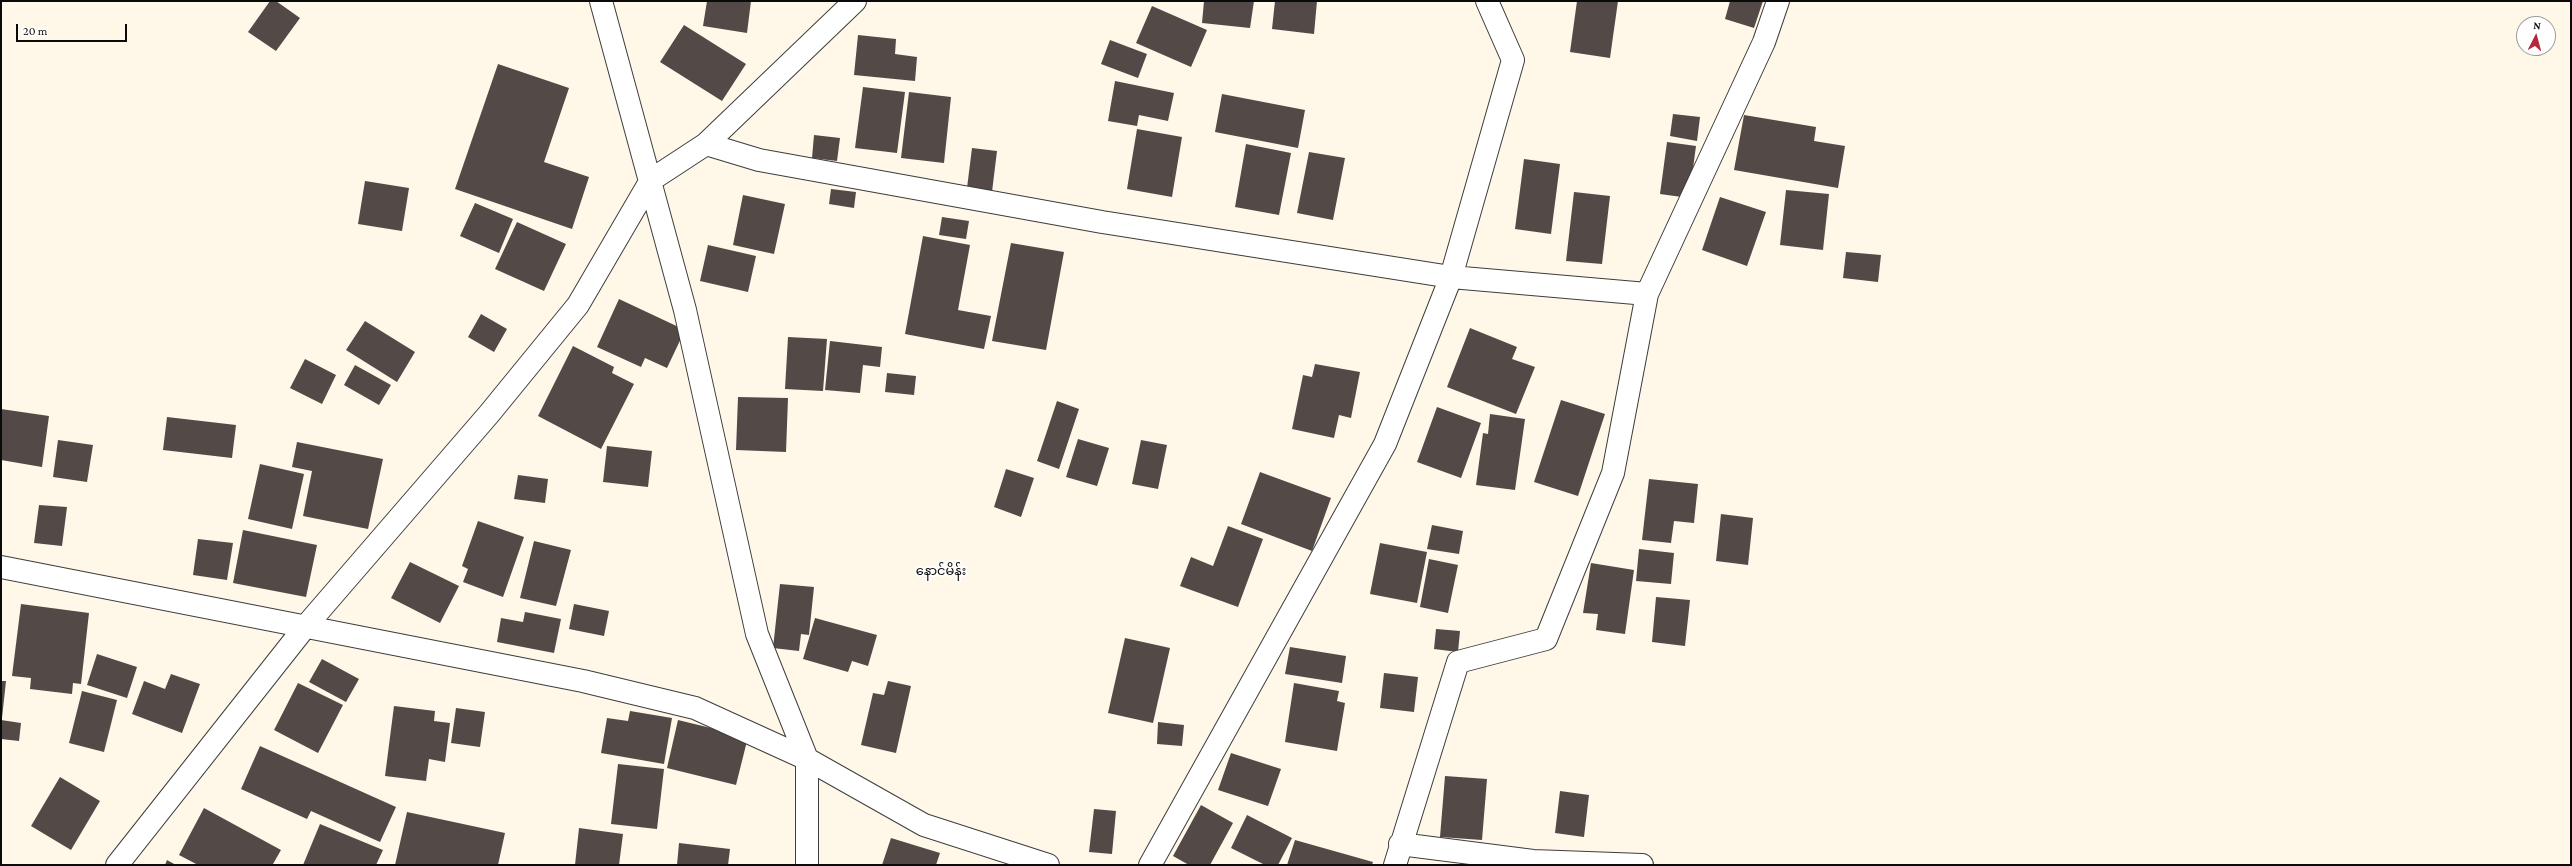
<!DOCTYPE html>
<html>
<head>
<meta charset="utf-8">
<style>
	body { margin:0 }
	#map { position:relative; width:2572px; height:866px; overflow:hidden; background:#fff8e8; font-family:"Crimson Pro",serif }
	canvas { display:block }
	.frame { position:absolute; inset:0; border:2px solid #0a0a0a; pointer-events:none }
	.north { position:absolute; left:2516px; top:16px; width:40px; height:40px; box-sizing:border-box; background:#fff; border:1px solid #9d9d9d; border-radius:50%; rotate:6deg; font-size:11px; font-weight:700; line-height:16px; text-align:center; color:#0a0a0a }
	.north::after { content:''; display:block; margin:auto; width:14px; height:18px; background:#b6263c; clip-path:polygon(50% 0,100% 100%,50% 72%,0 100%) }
	.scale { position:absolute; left:16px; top:24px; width:111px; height:18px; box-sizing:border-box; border:2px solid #0a0a0a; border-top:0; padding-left:5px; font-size:12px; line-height:14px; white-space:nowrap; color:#0a0a0a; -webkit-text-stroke:3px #fff; paint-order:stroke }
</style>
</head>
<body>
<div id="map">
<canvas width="2572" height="866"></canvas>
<div class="frame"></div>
<div class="north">N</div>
<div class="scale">20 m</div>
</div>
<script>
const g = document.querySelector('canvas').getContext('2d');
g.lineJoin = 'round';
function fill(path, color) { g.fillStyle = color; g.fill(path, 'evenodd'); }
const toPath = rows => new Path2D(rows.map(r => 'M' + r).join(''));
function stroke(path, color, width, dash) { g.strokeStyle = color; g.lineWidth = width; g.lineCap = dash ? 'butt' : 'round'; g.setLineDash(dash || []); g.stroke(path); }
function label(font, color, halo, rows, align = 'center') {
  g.font = font + ' "Crimson Pro","Noto Sans Myanmar",serif'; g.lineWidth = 4; g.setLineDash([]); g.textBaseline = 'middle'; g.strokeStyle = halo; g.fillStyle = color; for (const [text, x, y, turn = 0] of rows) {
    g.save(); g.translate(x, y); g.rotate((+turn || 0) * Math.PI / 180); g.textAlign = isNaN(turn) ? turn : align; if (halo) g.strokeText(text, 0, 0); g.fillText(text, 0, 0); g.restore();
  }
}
const building = toPath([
	[270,1,276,1,300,18,276,51,248,32],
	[707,1,751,1,747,33,703,26],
	[1204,1,1254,1,1250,28,1202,23],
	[1275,1,1317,1,1314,34,1272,29],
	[1577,1,1618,1,1610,58,1570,52],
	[1730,1,1763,1,1754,28,1725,19],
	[1152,6,1207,30,1191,67,1136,43],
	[684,25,746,64,722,101,660,62],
	[858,35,896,39,895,54,917,57,915,81,854,75],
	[1110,40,1147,54,1138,78,1101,64],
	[498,64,569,88,544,162,589,177,572,229,455,189],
	[1115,81,1174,93,1168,121,1139,115,1137,126,1108,121],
	[863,87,905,92,897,153,855,148],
	[909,92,951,97,944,163,901,158],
	[1222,94,1305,110,1298,148,1215,132],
	[1673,114,1700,117,1697,141,1670,136],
	[1744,115,1816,127,1814,141,1845,146,1838,188,1734,170],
	[1137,129,1182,137,1172,197,1127,189],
	[814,135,840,138,837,161,812,158],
	[1667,142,1696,146,1689,198,1660,194],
	[1246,144,1291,153,1279,215,1235,207],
	[972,148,997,151,992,192,967,188],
	[1309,152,1345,158,1333,220,1297,213],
	[1524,159,1560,164,1551,234,1515,229],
	[365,181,409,188,402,231,358,224],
	[831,189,856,192,854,208,829,204],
	[1786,190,1829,194,1823,250,1780,245],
	[1574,192,1610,196,1602,264,1566,261],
	[743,195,785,204,774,254,733,245],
	[1720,197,1766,212,1747,266,1702,250],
	[475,203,513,219,499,253,460,236],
	[942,217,969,221,966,239,939,235],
	[517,222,566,244,544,291,495,269],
	[923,236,970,245,958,310,991,316,984,349,905,334],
	[1011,243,1064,252,1046,350,992,341],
	[708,245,756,256,748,292,700,281],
	[1846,252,1881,255,1878,282,1843,278],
	[619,299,685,330,667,368,645,358,641,367,597,347],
	[481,314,507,329,494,352,468,337],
	[365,321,415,352,397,382,346,350],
	[1470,328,1517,347,1512,359,1535,367,1516,414,1447,387],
	[788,337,827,339,823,391,785,389],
	[830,341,882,347,880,367,863,365,860,393,825,390],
	[573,346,614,367,612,373,634,384,601,449,538,416],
	[305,359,336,375,322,404,290,388],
	[1315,364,1360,372,1351,418,1339,415,1334,438,1292,429,1303,375,1312,377],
	[355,365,391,385,379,405,344,385],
	[887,373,916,376,914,395,885,392],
	[738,397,788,398,786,452,736,450],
	[1561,400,1605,414,1578,496,1534,482],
	[1057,401,1079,409,1059,469,1037,461],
	[1437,407,1481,423,1461,478,1417,462],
	[1,409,49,416,42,467,1,460],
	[1490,414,1525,419,1515,490,1476,485,1483,433,1488,434],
	[167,417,236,425,232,458,163,450],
	[1078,439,1109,448,1097,486,1066,477],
	[58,440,93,445,87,482,53,477],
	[1141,440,1167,445,1158,489,1132,484],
	[297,442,383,459,368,529,303,516,312,471,292,467],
	[607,446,652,451,648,487,603,482],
	[260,464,304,474,292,529,248,519],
	[1006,469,1034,478,1021,517,994,507],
	[1260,472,1331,498,1312,551,1241,524],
	[518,475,548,479,545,503,514,499],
	[1649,479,1698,484,1694,523,1674,521,1671,543,1642,540],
	[39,505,67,507,62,546,34,543],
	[1721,514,1753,518,1748,565,1716,561],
	[478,521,524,537,503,597,463,582,468,569,462,566],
	[1432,525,1463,531,1459,554,1427,549],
	[1228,526,1263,539,1238,607,1180,586,1191,557,1213,566],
	[243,530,317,545,306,597,233,583],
	[198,539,233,543,227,580,193,575],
	[534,541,571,550,556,606,520,598],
	[1380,543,1427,552,1417,603,1370,594],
	[1639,549,1674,553,1671,584,1636,581],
	[1429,559,1458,565,1448,613,1420,607],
	[410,562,459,586,440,623,391,598],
	[1591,563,1634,570,1625,634,1596,630,1598,614,1583,613],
	[780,584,814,587,809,635,801,634,799,651,773,648],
	[1656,597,1690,600,1685,646,1652,642],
	[21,604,89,613,81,684,73,683,72,694,30,689,31,678,12,676],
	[574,604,609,611,604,636,569,629],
	[525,612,561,619,554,653,497,642,501,618,523,622],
	[815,618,877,635,868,666,852,661,848,672,803,659],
	[1436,629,1460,631,1458,652,1434,649],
	[1125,638,1170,648,1153,723,1108,713],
	[1290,647,1346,656,1342,683,1285,674],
	[97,654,137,667,127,698,87,685],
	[322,659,359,679,346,702,309,682],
	[1384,673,1418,677,1414,712,1380,708],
	[171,674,200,684,182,733,132,714,144,681,165,689],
	[1,681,6,681,2,718,1,718],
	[888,681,911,686,896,753,861,745,873,693,884,695],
	[298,683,343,705,318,753,274,730],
	[1294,683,1339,691,1337,701,1345,703,1337,751,1285,742],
	[82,691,117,700,104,752,69,743],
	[394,706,435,711,434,721,450,723,445,762,429,759,426,781,385,776],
	[456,708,485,712,480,747,451,743],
	[630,711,672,718,664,764,601,753,607,718,628,721],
	[1,720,21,723,19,741,1,739],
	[678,720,748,737,736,785,667,768],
	[1158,722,1184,725,1182,746,1157,744],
	[260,746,396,807,380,842,311,811,307,819,241,789],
	[1231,753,1281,769,1268,806,1218,790],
	[618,764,664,769,657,829,611,824],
	[1445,776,1487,779,1482,840,1440,837],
	[60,777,100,801,71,850,31,826],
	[1560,791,1589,795,1584,837,1555,833],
	[1201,805,1233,823,1210,865,1189,865,1173,856],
	[204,808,281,850,273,864,275,865,198,865,179,855],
	[1094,809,1116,811,1112,854,1089,852],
	[407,812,505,833,498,865,395,865],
	[1247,815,1292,838,1278,865,1265,865,1231,848],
	[320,824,383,850,376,865,303,865],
	[579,828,623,834,619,865,575,865],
	[891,838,940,853,936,865,882,865],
	[1295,840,1373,862,1372,865,1287,865],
	[679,843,730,849,728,865,677,865],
	[167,860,176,865,165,865]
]);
const minor = toPath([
	[601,1,685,310,757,634,807,759,807,865],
	[706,144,759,160,1102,222,1451,277,1647,294],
	[1,567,583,681,695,708,807,759,924,825,1048,865],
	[1400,844,1533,861,1642,865],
	[117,865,305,627,489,414,578,305,651,180,706,144,855,1],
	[1150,865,1385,444,1451,277,1513,60,1487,1],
	[1395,865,1458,662,1546,639,1613,473,1647,294,1764,42,1778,1]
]);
const quarterNames = [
	["နောင်မိန်း",941,571]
];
fill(building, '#534a47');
stroke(minor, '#3d3d3d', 24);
stroke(minor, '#fff', 22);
label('13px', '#0a0a0a', '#fff', quarterNames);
</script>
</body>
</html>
